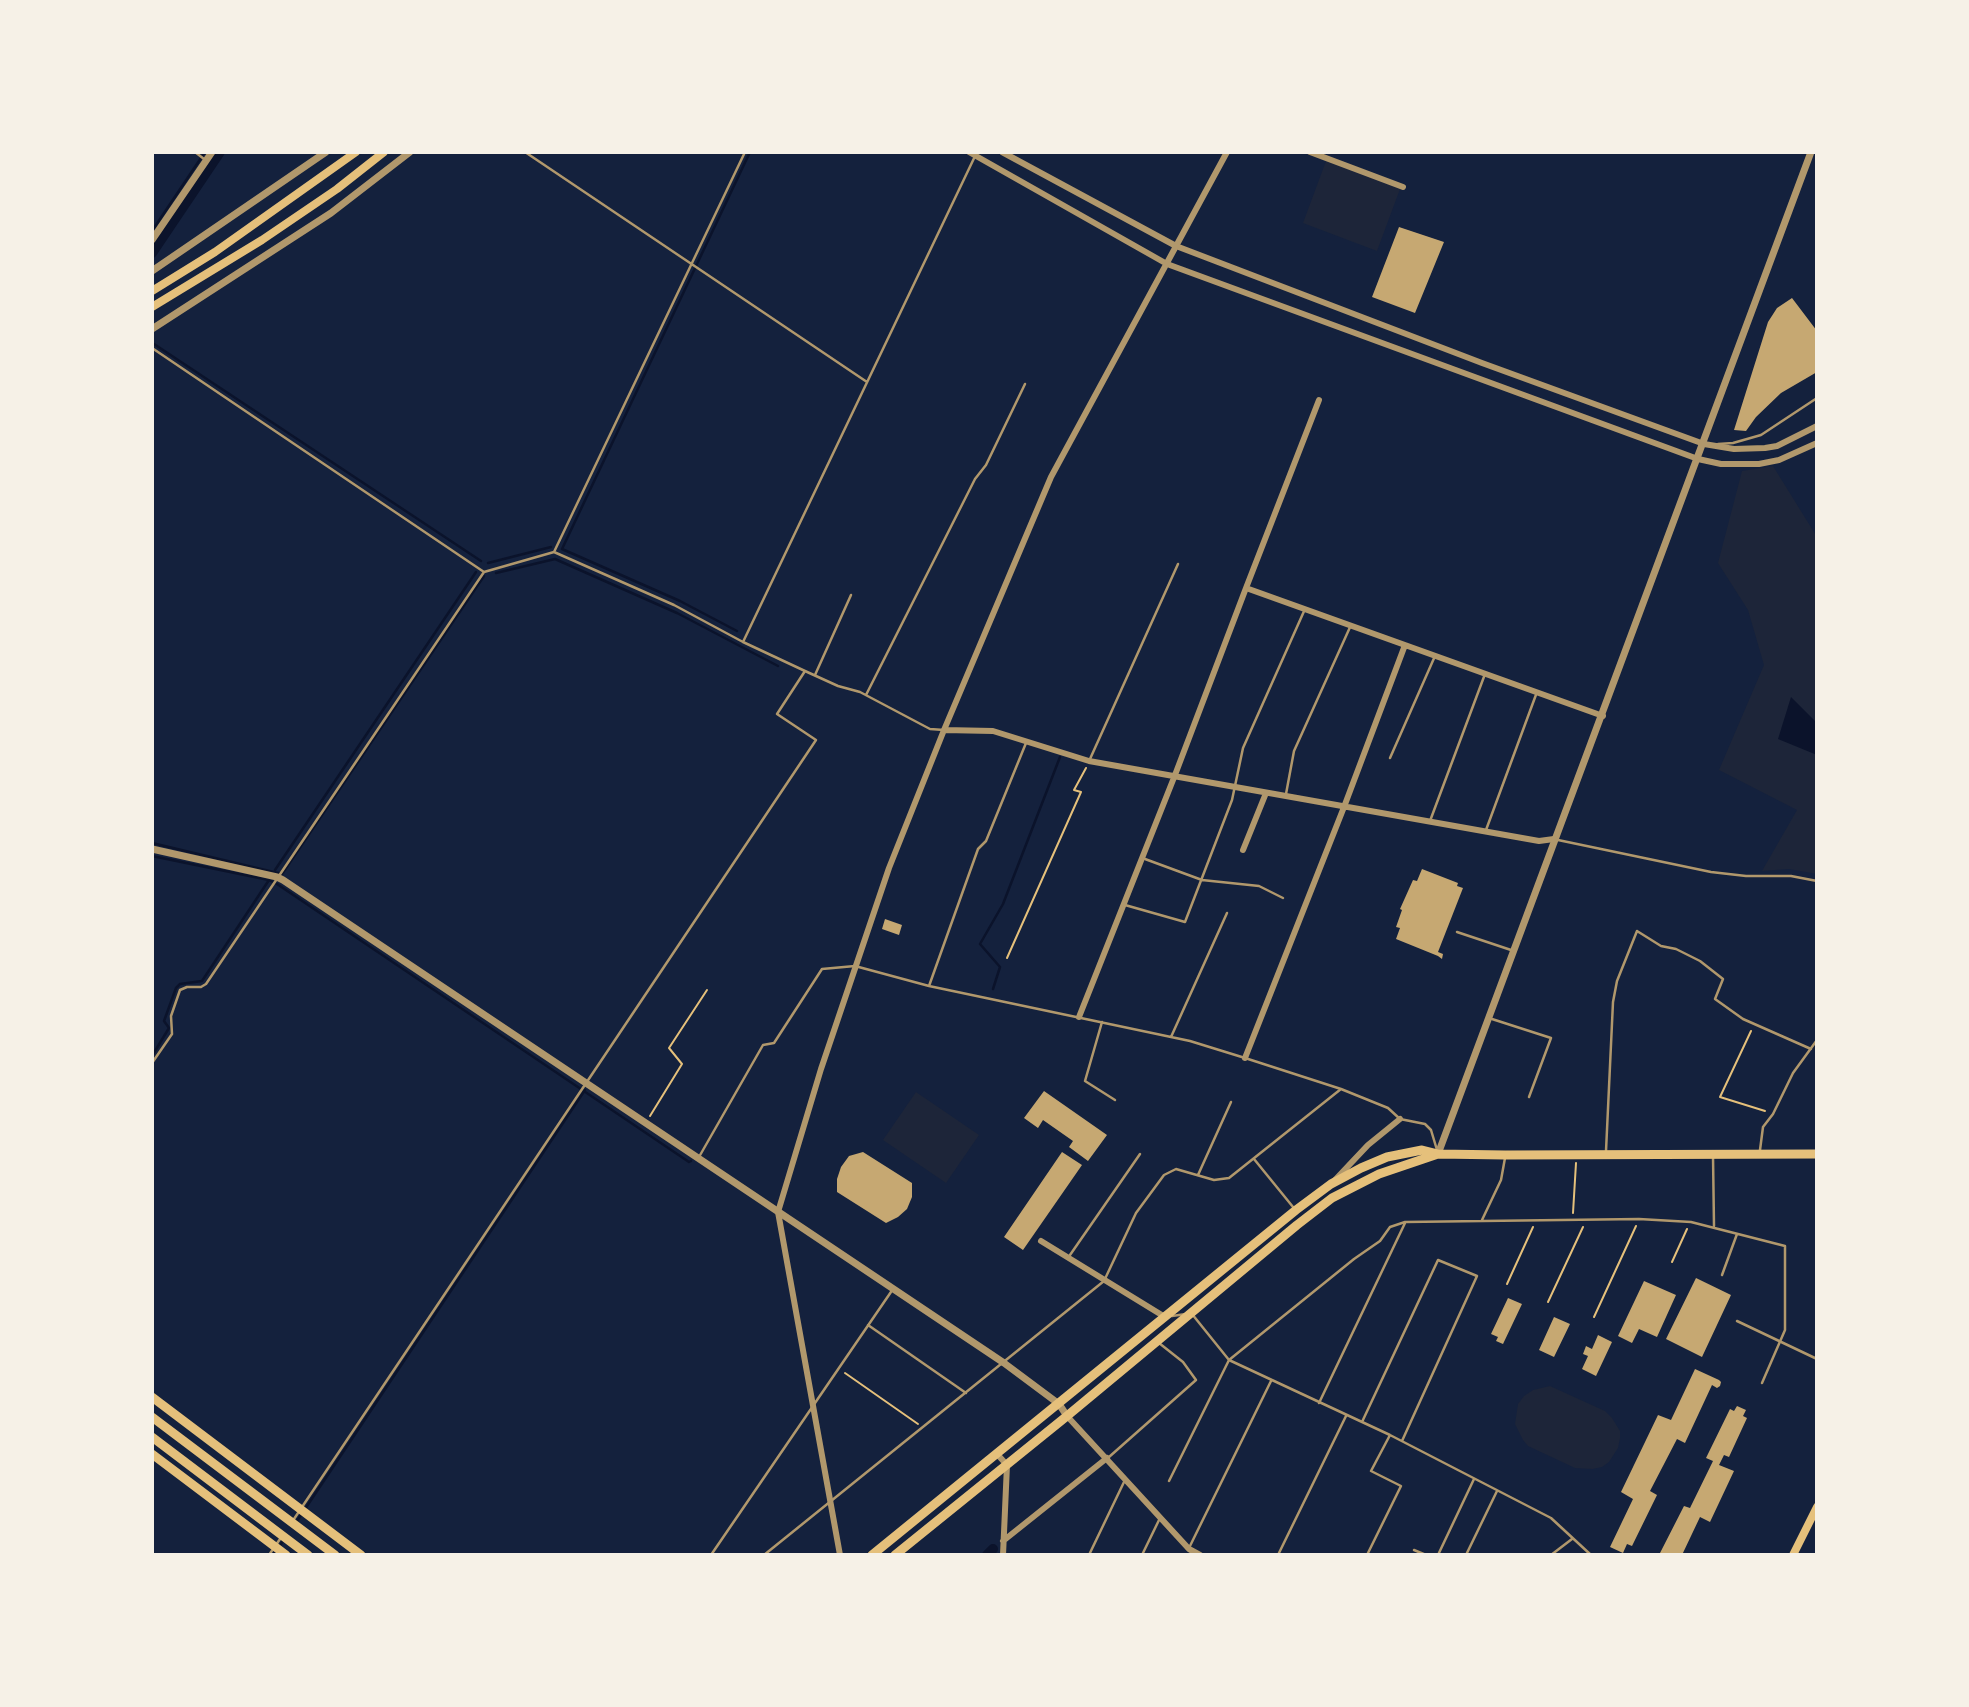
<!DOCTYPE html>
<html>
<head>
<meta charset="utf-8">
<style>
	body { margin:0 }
	#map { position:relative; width:1969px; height:1707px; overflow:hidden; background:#14213d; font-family:Bitter,serif }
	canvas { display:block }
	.frame { position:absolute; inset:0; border:154px solid #f6f1e7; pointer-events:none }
</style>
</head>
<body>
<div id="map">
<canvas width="1969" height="1707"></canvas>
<div class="frame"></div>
</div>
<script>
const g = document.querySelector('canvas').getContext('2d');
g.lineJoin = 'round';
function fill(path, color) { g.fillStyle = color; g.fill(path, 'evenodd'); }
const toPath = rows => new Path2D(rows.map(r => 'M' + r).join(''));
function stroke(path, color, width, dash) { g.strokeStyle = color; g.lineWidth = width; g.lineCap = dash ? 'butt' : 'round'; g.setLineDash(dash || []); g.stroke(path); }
const green = toPath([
	[1326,161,1400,189,1377,251,1303,223],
	[1773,466,1817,537,1817,874,1789,869,1762,871,1797,810,1719,770,1764,665,1748,610,1718,563,1742,471],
	[916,1092,979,1135,946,1183,883,1140],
	[1550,1386,1605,1411,1612,1418,1620,1431,1620,1438,1618,1448,1609,1462,1602,1467,1592,1469,1575,1468,1528,1446,1523,1440,1515,1424,1518,1404,1524,1396,1533,1390]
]);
const water = toPath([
	[1791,697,1817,723,1817,755,1778,739]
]);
const stream = toPath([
	[152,231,205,152],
	[154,344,481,561],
	[488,563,551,547],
	[496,573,555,559,677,613,778,666],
	[737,631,680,601,562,549,750,152],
	[152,843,282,874,484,576],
	[152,856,269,880,277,884,689,1162,691,1161],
	[275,870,476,572],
	[993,989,1000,967,980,944,1003,904,1060,757],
	[152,1056,169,1028,164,1021,176,988,180,984,202,981,269,880],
	[297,1521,585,1090],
	[273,1555,283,1541]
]);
const canal = toPath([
	[152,253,220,152],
	[987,1555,993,1549]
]);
const building = toPath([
	[1399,227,1444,242,1415,313,1372,297],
	[1792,298,1817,331,1817,372,1781,393,1756,417,1746,431,1734,430,1768,322,1777,308],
	[1422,869,1458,883,1457,886,1463,888,1438,952,1443,954,1442,959,1438,956,1396,939,1400,928,1396,927,1402,910,1400,909,1413,880,1417,881],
	[885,919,902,925,899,935,882,929],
	[1044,1091,1107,1135,1088,1161,1069,1147,1073,1141,1043,1120,1038,1128,1024,1118],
	[863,1152,912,1183,912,1197,907,1209,898,1217,886,1223,837,1192,837,1179,841,1167,849,1156],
	[1062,1152,1082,1165,1023,1250,1004,1237],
	[1696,1278,1731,1295,1702,1357,1666,1339],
	[1644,1281,1676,1295,1657,1337,1639,1329,1632,1343,1618,1336],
	[1508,1298,1522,1304,1503,1344,1496,1341,1498,1337,1491,1334],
	[1554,1317,1570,1324,1554,1357,1539,1350],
	[1598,1335,1612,1342,1596,1376,1582,1369,1588,1356,1583,1354,1586,1346,1592,1349],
	[1695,1369,1719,1380,1721,1382,1720,1386,1717,1388,1712,1385,1685,1443,1677,1439,1650,1491,1657,1495,1632,1546,1627,1544,1623,1553,1610,1547,1633,1499,1621,1492,1658,1415,1671,1420],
	[1737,1406,1746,1410,1743,1416,1747,1418,1729,1457,1724,1455,1719,1465,1734,1471,1710,1522,1700,1517,1682,1555,1663,1555,1660,1553,1684,1506,1690,1508,1713,1461,1706,1458,1730,1409,1734,1411]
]);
const path = toPath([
	[1007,958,1081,792,1074,790,1086,768],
	[1751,1031,1720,1097,1765,1111],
	[650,1116,682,1064,669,1048,707,990],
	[1573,1213,1576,1163],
	[1672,1262,1687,1229],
	[1507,1284,1533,1227],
	[1548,1302,1583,1227],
	[1594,1317,1636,1226],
	[845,1373,918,1424]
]);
const service = toPath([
	[195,152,204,159],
	[525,152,867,382],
	[152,348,484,572,554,552,674,605,743,642,805,671,838,686,860,692,930,729,944,730],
	[1718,444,1733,443,1761,435,1817,398],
	[554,552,745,152],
	[743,642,977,152],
	[815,675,851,595],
	[866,695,975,479,986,465,1025,384],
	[1390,758,1435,656],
	[1090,759,1178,564],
	[1286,794,1294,751,1351,625],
	[1430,821,1485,674],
	[1486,830,1537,692],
	[1558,840,1711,872,1746,876,1791,876,1817,881],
	[1145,859,1202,880,1259,886,1283,898],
	[1125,905,1185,922,1232,800,1243,748,1305,609],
	[1457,932,1511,950],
	[929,986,978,849,986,841,1026,743],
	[1492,1019,1551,1038,1529,1097],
	[1102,1022,1085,1081,1115,1100],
	[1171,1037,1227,913],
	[152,1063,172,1034,171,1016,180,990,187,987,201,987,206,984,484,572],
	[1760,1150,1763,1127,1773,1114,1793,1073,1817,1040],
	[1606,1151,1613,1002,1617,981,1637,931,1661,946,1676,949,1700,961,1723,979,1715,999,1743,1019,1811,1049],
	[1713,1156,1714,1226],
	[699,1157,763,1045,774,1043,822,969,855,966,929,986,1190,1041,1245,1058,1341,1089,1388,1108,1400,1119,1425,1124,1431,1130,1437,1150],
	[1254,1159,1293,1207],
	[1198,1175,1231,1102],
	[1482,1220,1501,1180,1505,1158],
	[1070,1255,1140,1154],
	[1722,1275,1737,1234],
	[1192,1314,1229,1360,1390,1435,1551,1518,1591,1555],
	[1172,1316,1186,1314],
	[1737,1321,1817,1359],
	[868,1325,966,1393],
	[1319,1403,1405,1223],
	[1362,1422,1438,1260,1477,1276,1402,1441],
	[1109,1457,1196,1380,1183,1362,1159,1343],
	[1169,1481,1229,1360,1354,1259,1380,1241,1390,1227,1405,1222,1639,1219,1691,1222,1785,1246,1785,1330,1762,1383],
	[294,1519,816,740,777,714,805,671],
	[1189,1548,1271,1381],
	[1414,1550,1426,1555],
	[269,1555,280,1539],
	[711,1555,893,1289],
	[764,1555,1104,1281,1136,1213,1164,1175,1176,1169,1214,1180,1229,1178,1341,1089],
	[1089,1555,1124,1482],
	[1142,1555,1160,1518],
	[1278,1555,1346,1416],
	[1367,1555,1401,1486,1371,1471,1390,1435],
	[1438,1555,1474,1479],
	[1466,1555,1497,1491],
	[1551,1555,1572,1539]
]);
const minor = toPath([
	[969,152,1167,264,1698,459,1721,464,1759,464,1779,460,1817,443],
	[1002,152,1176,246,1482,363,1704,444,1734,449,1765,448,1777,446,1817,426],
	[1310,152,1403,187],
	[1319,400,1246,588,1603,716],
	[944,730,993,731,1089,761,1539,841,1554,839],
	[1243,850,1266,793],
	[1079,1017,1175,775,1246,588],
	[1245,1058,1344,807,1405,645],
	[1335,1180,1368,1145,1400,1119],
	[1041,1241,1165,1317],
	[1067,1416,1189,1549,1200,1555],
	[997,1454,1007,1465,1003,1555],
	[1003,1541,1107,1458],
	[840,1555,778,1212,821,1069,889,868,944,730,1051,477,1227,152]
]);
const tertiary = toPath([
	[152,240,212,152],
	[152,271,326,152],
	[152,329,331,213,410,152],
	[152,849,277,877,283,880,1004,1363,1059,1404,1067,1416],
	[1438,1154,1811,152]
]);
const secondary = toPath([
	[152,291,215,252,356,152],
	[152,307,262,240,337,189,384,152],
	[1793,1555,1817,1507]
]);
const primary = toPath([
	[152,1397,361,1555],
	[152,1417,335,1555],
	[152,1437,308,1555],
	[152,1454,286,1555],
	[872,1555,1296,1210,1331,1184,1361,1168,1387,1157,1422,1150,1438,1154,1505,1155,1817,1154],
	[895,1555,1067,1416,1297,1225,1332,1198,1379,1174,1438,1154]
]);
fill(green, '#1d2539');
fill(water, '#0b132b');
stroke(stream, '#0b132b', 2.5);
stroke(canal, '#0b132b', 10);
fill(building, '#c6a872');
stroke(path, '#e5c07b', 2);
stroke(service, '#b1986c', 2.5);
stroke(minor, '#b1986c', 6);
stroke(tertiary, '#b1986c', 7);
stroke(secondary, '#e5c07b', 8);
stroke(primary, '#e5c07b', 9);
</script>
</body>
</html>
